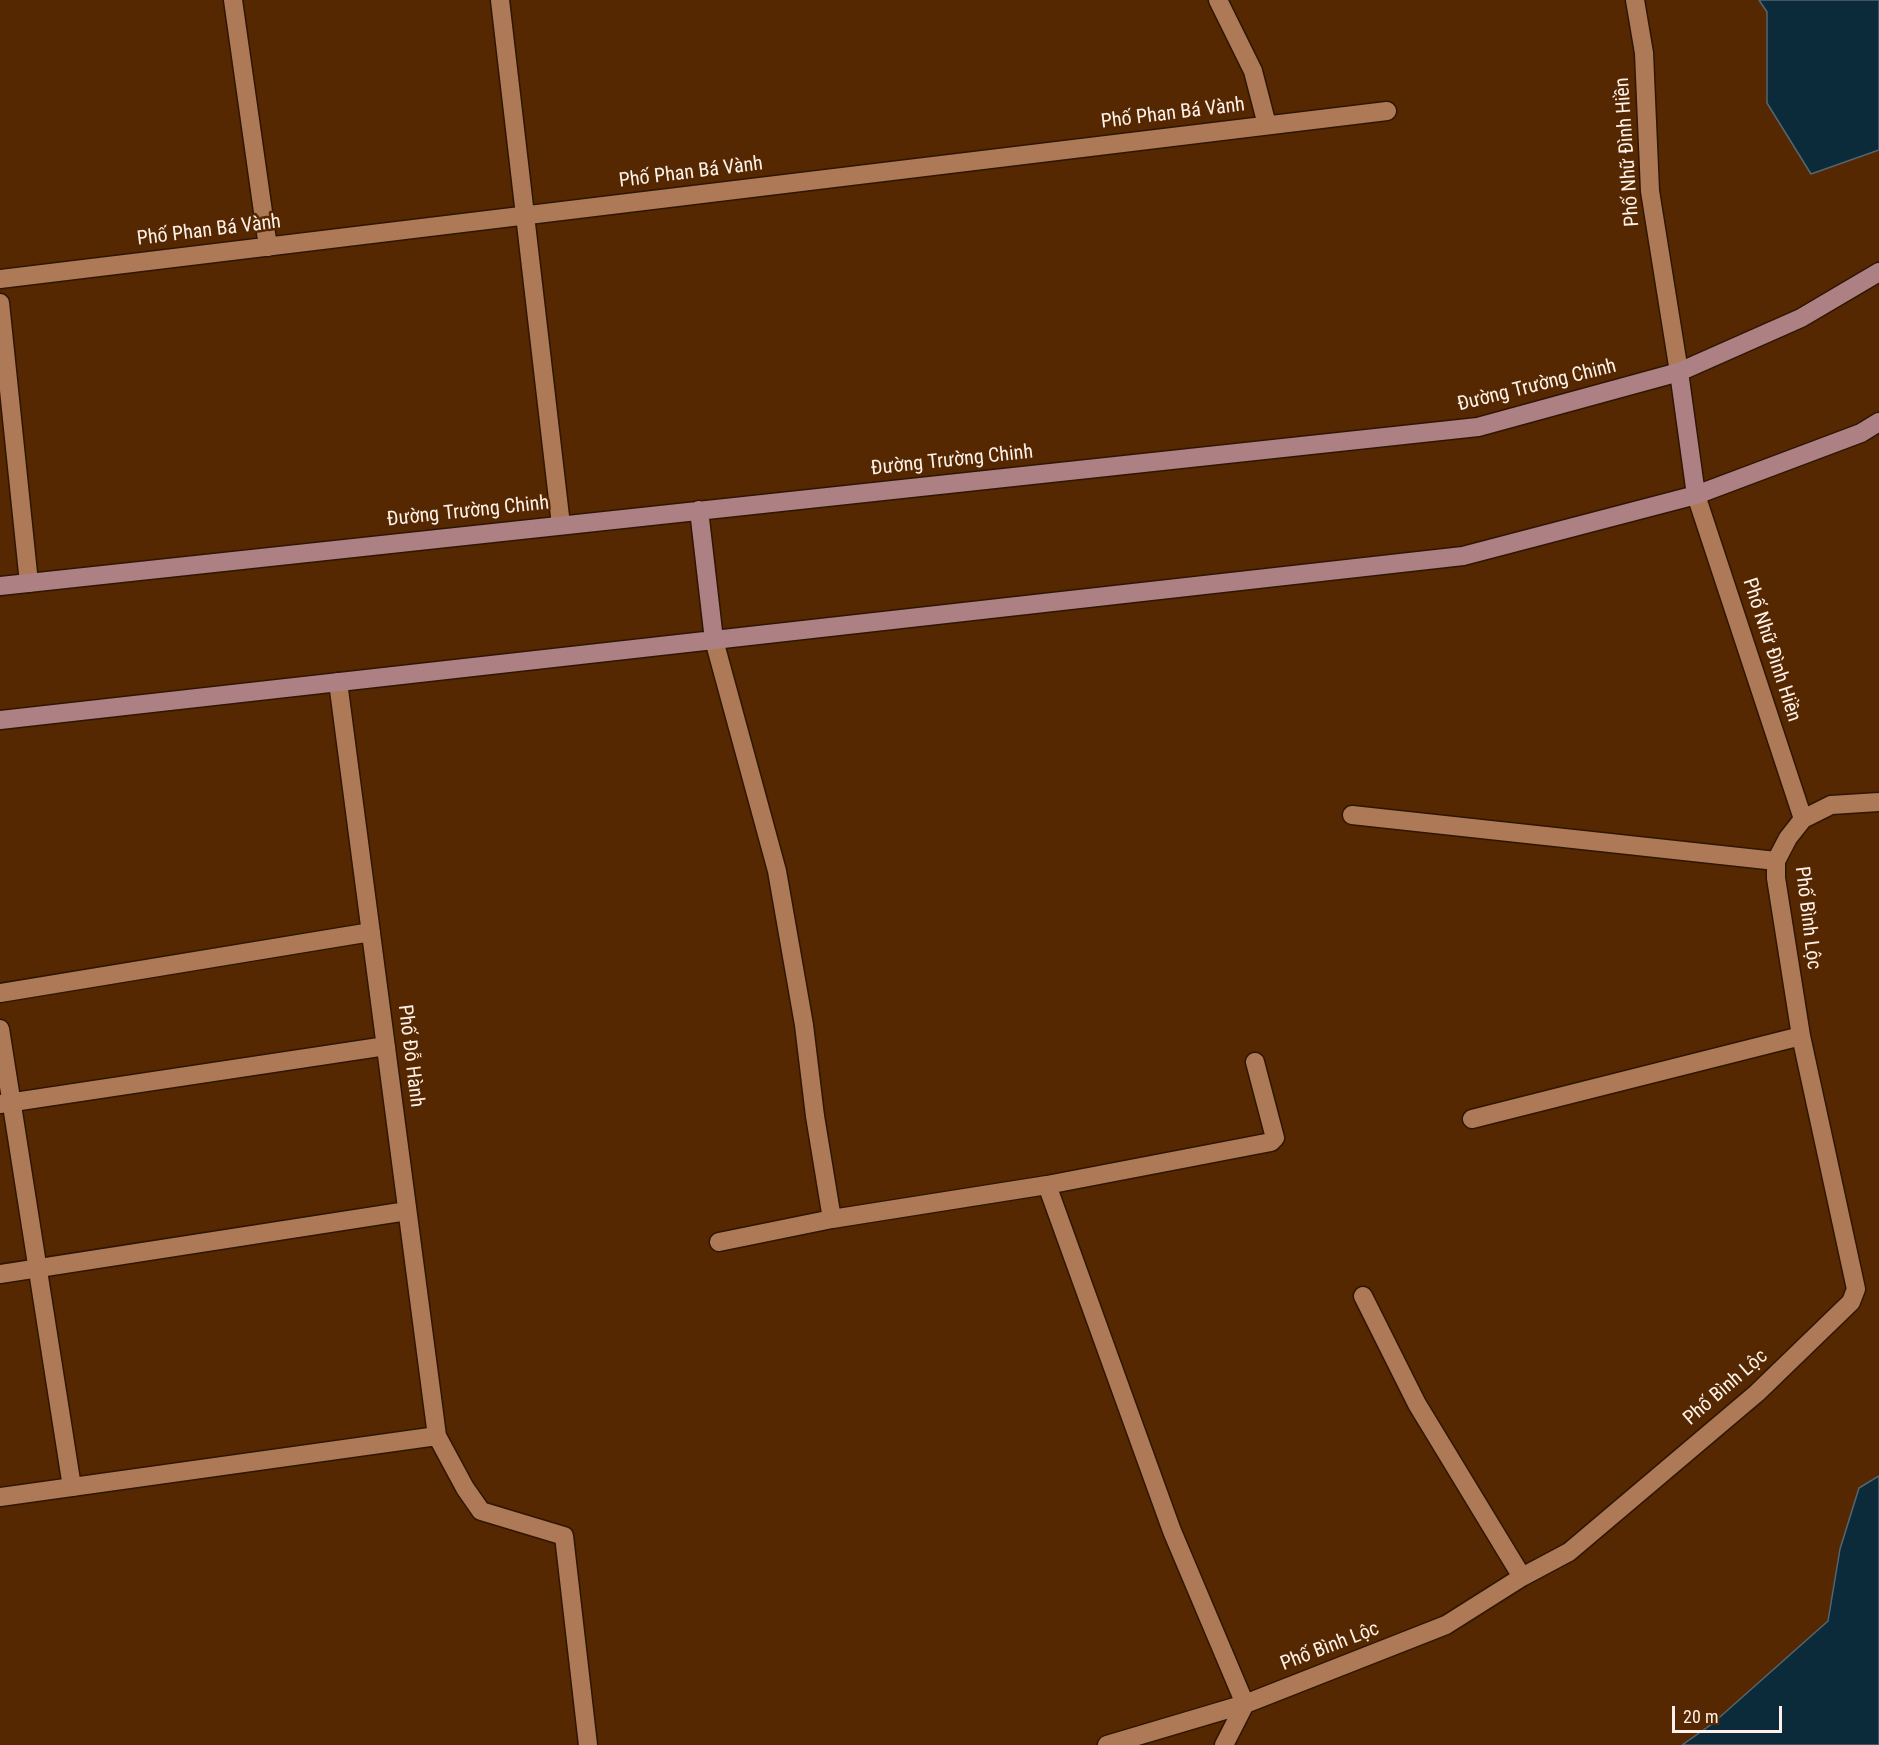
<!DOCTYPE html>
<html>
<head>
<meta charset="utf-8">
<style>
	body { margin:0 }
	#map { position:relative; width:1879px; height:1745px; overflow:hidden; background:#552801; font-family:"Roboto Condensed",sans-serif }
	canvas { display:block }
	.scale { position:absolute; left:1672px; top:1706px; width:110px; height:27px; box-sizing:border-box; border:3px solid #fdf1e9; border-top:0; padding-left:8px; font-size:18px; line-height:21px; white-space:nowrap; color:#fdf1e9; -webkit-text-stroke:4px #552801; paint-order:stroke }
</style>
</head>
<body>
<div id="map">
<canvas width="1879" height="1745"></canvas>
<div class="scale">20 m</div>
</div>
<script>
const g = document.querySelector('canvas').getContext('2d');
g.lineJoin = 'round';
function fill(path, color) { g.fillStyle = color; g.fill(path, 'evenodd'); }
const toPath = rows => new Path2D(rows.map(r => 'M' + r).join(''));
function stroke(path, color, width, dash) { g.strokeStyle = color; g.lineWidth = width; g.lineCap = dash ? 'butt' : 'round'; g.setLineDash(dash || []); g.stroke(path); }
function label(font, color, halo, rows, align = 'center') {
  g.font = font + ' "Roboto Condensed",sans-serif'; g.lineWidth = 5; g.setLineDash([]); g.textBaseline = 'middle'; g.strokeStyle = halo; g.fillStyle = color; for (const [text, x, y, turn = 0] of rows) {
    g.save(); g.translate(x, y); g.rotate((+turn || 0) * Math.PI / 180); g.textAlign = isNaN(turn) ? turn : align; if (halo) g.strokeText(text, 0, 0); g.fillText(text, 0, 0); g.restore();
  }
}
const water = toPath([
	[1759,0,1879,0,1879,150,1811,174,1767,103,1767,12,1759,0],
	[1879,1476,1879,1745,1682,1745,1712,1724,1828,1621,1840,1549,1859,1488,1879,1476]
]);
const lane = toPath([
	[0,1029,72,1487]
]);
const street = toPath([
	[233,0,268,247],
	[500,0,561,525],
	[1218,0,1253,71,1267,125],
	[1635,0,1644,53,1650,191,1679,372],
	[0,279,1387,111],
	[0,303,29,583],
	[1696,495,1803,819],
	[714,640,777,871,804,1025,815,1116,832,1219,1047,1185,1271,1142,1275,1138,1255,1062],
	[338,682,437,1436,465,1488,481,1511,564,1536,588,1745],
	[1352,815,1776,861],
	[0,993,371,932],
	[0,1104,386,1046],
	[1472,1119,1801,1036],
	[1047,1185,1172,1531,1245,1704,1224,1745],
	[719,1242,832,1219],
	[0,1274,407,1211],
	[1363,1296,1417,1404,1522,1577],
	[0,1497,437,1436],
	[1107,1745,1245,1704,1446,1625,1522,1577,1569,1552,1757,1393,1851,1302,1856,1289,1801,1036,1776,878,1776,861,1788,838,1803,819,1831,805,1879,802]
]);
const secondary = toPath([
	[1679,372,1696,495],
	[699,510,714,640],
	[0,586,1478,427,1679,372,1801,318,1879,272],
	[0,720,1463,556,1696,495,1861,433,1879,422]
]);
const streetNames = [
	["Phố Phan Bá Vành",1173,114,-7],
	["Phố Nhữ Đình Hiền",1628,152,-94],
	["Phố Phan Bá Vành",691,173,-7],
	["Phố Phan Bá Vành",209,231,-7],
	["Đường Trường Chinh",1537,386,-14],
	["Đường Trường Chinh",952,461,-6],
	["Đường Trường Chinh",468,512,-6],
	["Phố Nhữ Đình Hiền",1771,650,72],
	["Phố Bình Lộc",1807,918,83],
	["Phố Đỗ Hành",410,1056,83],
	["Phố Bình Lộc",1726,1388,-41],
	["Phố Bình Lộc",1330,1647,-21]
];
fill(water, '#0b2a3a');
stroke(water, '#54666e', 1.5);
stroke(lane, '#2f1604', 21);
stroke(street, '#2f1604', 21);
stroke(secondary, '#2f1604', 21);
stroke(lane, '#ad7956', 18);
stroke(street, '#ad7956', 18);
stroke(secondary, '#ad8184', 18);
label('20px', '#fdf1e9', '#552801', streetNames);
</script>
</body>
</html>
